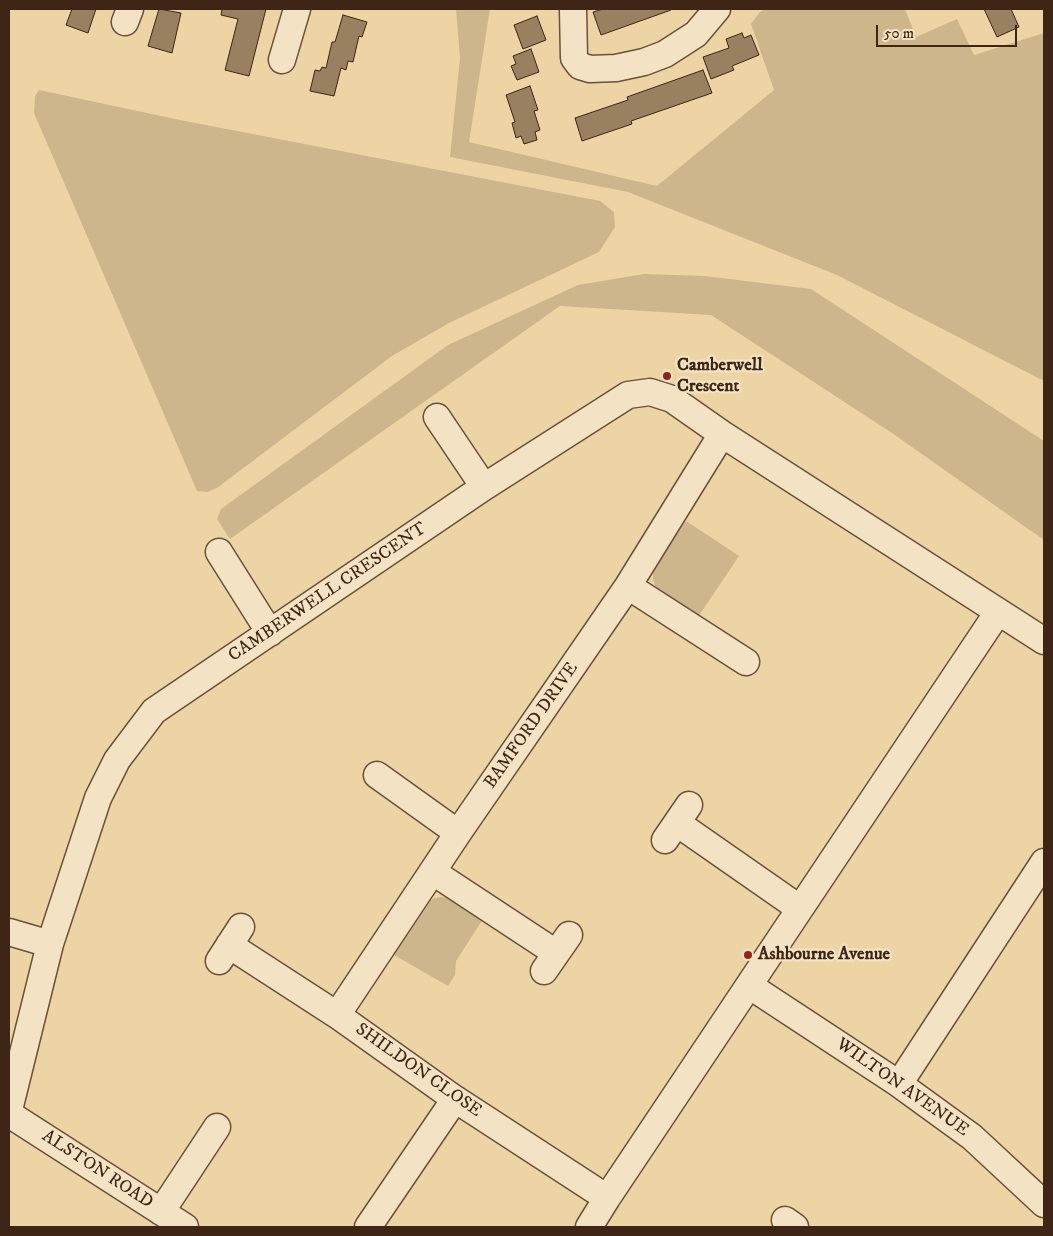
<!DOCTYPE html>
<html>
<head>
<meta charset="utf-8">
<style>
	body { margin:0 }
	#map { position:relative; width:1053px; height:1236px; overflow:hidden; background:#ecd4a4; font-family:"IM FELL DW Pica",serif }
	canvas { display:block }
	.frame { position:absolute; inset:0; border:10px solid #3e2516; pointer-events:none }
	.scale { position:absolute; left:876px; top:25px; width:141px; height:22px; box-sizing:border-box; border:2px solid #3e2516; border-top:0; padding-left:6px; font-size:15px; line-height:18px; white-space:nowrap; color:#3e2516; -webkit-text-stroke:4px #f3e3c4; paint-order:stroke }
</style>
</head>
<body>
<div id="map">
<canvas width="1053" height="1236"></canvas>
<div class="frame"></div>
<div class="scale">50 m</div>
</div>
<script>
const g = document.querySelector('canvas').getContext('2d');
g.lineJoin = 'round';
function fill(path, color) { g.fillStyle = color; g.fill(path, 'evenodd'); }
const toPath = rows => new Path2D(rows.map(r => 'M' + r).join(''));
function stroke(path, color, width, dash) { g.strokeStyle = color; g.lineWidth = width; g.lineCap = dash ? 'butt' : 'round'; g.setLineDash(dash || []); g.stroke(path); }
function label(font, color, halo, rows, align = 'center') {
  g.font = font + ' "IM FELL DW Pica",serif'; g.lineWidth = 4.5; g.setLineDash([]); g.textBaseline = 'middle'; g.strokeStyle = halo; g.fillStyle = color; for (const [text, x, y, turn = 0] of rows) {
    g.save(); g.translate(x, y); g.rotate((+turn || 0) * Math.PI / 180); g.textAlign = isNaN(turn) ? turn : align; if (halo) g.strokeText(text, 0, 0); g.fillText(text, 0, 0); g.restore();
  }
}
const green = toPath([
	[456,9,490,9,469,142,657,186,774,90,751,24,760,12,765,9,905,9,916,37,957,19,974,55,1044,33,1044,381,837,275,628,192,450,157,460,58],
	[39,90,180,120,600,201,614,212,615,227,599,252,449,323,392,356,217,488,207,492,197,491,34,113,35,96],
	[644,274,705,276,811,289,1044,441,1044,540,892,433,711,315,560,306,230,539,217,519,221,509,448,345,578,285],
	[686,521,739,556,698,617,660,591,655,586,653,578,654,566],
	[440,897,450,898,483,919,456,961,455,975,448,986,394,955,432,899]
]);
const building = toPath([
	[72,9,96,9,88,33,66,25,72,9],
	[159,9,181,13,172,53,148,46,159,9],
	[222,9,266,9,249,76,225,70,238,19,221,15,222,9],
	[603,9,671,9,671,10,601,35,593,12,603,9],
	[984,9,1011,9,1019,27,997,37,984,9],
	[343,15,367,22,362,37,359,36,353,62,348,61,346,70,341,68,334,96,310,91,315,70,320,71,322,67,326,68,332,42,335,42,343,15],
	[537,16,546,40,523,49,514,25,537,16],
	[742,33,744,38,751,35,759,55,732,66,734,70,711,79,703,57,729,48,726,39,742,33],
	[531,49,539,72,517,80,511,66,516,64,513,56,531,49],
	[703,70,712,93,631,121,632,124,582,141,575,118,628,100,627,97,703,70],
	[530,86,538,110,534,111,540,130,535,132,537,140,524,144,521,136,516,138,512,123,515,122,506,95,530,86]
]);
const minor = toPath([
	[573,9,574,58,580,66,590,69,616,68,644,62,665,54,696,34,717,9],
	[125,22,130,9],
	[282,60,297,9],
	[437,417,484,487],
	[219,552,270,633],
	[628,586,746,662],
	[377,775,458,833],
	[677,823,799,908],
	[665,840,689,805],
	[433,872,556,953],
	[9,932,50,944],
	[229,945,337,1015,455,1099,607,1198],
	[219,961,241,927],
	[544,971,569,935],
	[750,986,899,1084,972,1137,1044,1204],
	[337,1015,458,833,628,586,722,434],
	[899,1084,1044,862],
	[9,1110,50,944,98,798,117,760,154,711,484,487,628,395,650,392,672,399,722,434,1044,641],
	[9,1114,185,1227],
	[161,1212,217,1127],
	[785,1220,795,1227],
	[368,1227,455,1099],
	[589,1227,607,1198,998,612]
]);
const markers = [
	[667,376,5,"#8f2418"],
	[748,955,5,"#8f2418"]
];
const poiNames = [
	["Camberwell",677,366],
	["Crescent",677,387],
	["Ashbourne Avenue",758,955]
];
const streetNames = [
	["CAMBERWELL CRESCENT",328,593,-34],
	["BAMFORD DRIVE",532,726,-55],
	["SHILDON CLOSE",418,1071,35],
	["WILTON AVENUE",902,1088,35],
	["ALSTON ROAD",97,1170,33]
];
fill(green, '#ceb68c');
fill(building, '#988060');
stroke(building, '#3e2516', 1);
stroke(minor, '#6a513a', 29);
stroke(minor, '#f3e3c4', 26);
for (const [x, y, r, color] of markers) { const dot = new Path2D(); dot.arc(x, y, r, 0, 2 * Math.PI); g.fillStyle = color; g.fill(dot); stroke(dot, '#f3e3c4', 2); }
label('bold 18px', '#3e2516', '#f3e3c4', poiNames, 'left');
label('18px', '#3e2516', '#f3e3c4', streetNames);
</script>
</body>
</html>
